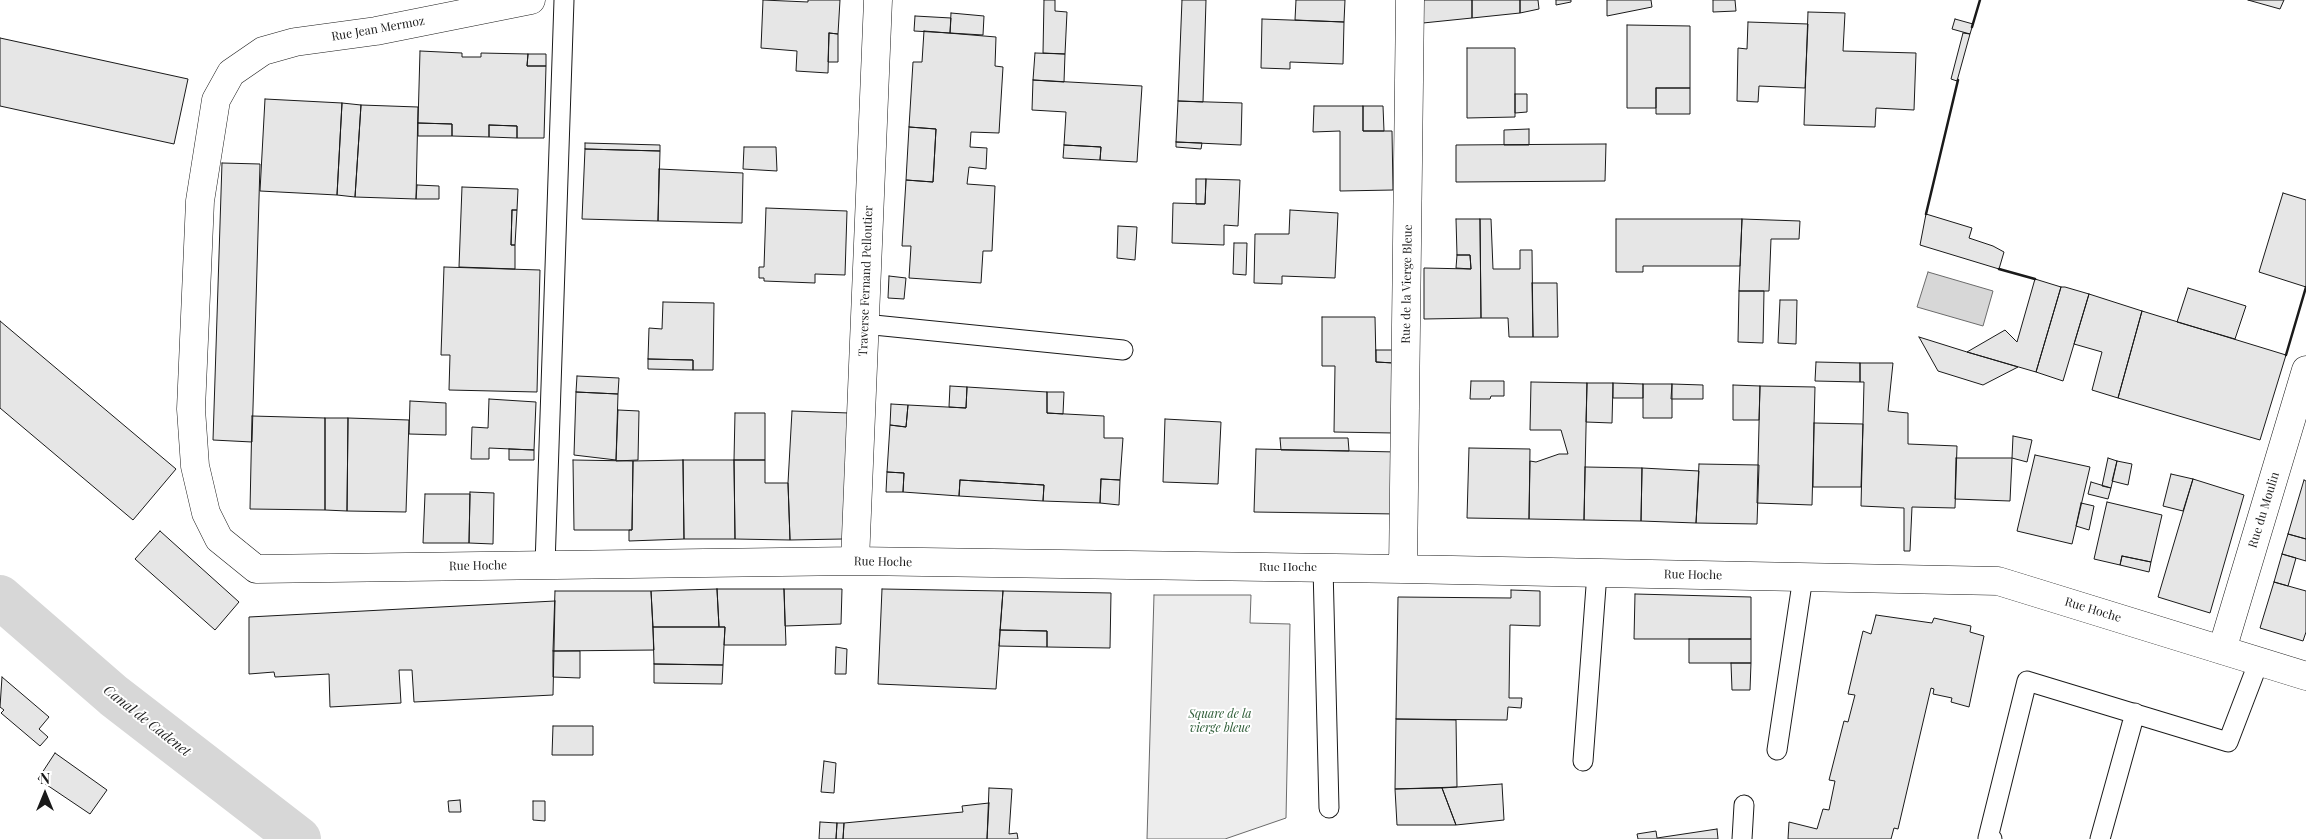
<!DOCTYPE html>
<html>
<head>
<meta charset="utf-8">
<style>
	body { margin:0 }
	#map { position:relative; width:2306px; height:839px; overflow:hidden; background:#fff; font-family:"Playfair Display",serif }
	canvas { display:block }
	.north { position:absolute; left:20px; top:769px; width:50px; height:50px; -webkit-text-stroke:4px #fff; paint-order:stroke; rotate:0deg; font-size:14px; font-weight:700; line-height:20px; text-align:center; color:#1a1a1a }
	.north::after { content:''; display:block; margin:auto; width:18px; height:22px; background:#1a1a1a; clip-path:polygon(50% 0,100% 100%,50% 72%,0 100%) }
</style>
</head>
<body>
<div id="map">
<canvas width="2306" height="839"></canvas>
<div class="north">N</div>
</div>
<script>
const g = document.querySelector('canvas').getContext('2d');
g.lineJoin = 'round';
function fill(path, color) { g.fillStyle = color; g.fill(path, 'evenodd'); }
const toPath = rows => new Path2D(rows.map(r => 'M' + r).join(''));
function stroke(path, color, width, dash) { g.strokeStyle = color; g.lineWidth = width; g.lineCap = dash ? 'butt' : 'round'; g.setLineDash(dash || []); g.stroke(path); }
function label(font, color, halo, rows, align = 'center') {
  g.font = font + ' "Playfair Display",serif'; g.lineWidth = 4; g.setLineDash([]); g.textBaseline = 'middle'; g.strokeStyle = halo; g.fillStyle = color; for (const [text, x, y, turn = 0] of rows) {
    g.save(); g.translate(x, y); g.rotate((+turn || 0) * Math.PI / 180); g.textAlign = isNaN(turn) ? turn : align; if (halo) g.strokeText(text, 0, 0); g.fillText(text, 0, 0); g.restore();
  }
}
const built = toPath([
	[1154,595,1251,595,1250,623,1290,624,1286,818,1225,839,1147,839,1154,595]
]);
const water = toPath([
	[1928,272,1993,291,1983,326,1917,307,1928,272]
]);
const canal = toPath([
	[0,597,114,696,299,839]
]);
const building = toPath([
	[763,0,808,2,808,0,840,0,838,34,829,33,828,73,796,71,797,51,761,48,763,0],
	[1044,0,1055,0,1055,11,1067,12,1065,54,1043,53,1044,0],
	[1182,0,1206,0,1203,102,1178,101,1182,0],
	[1296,0,1345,0,1344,22,1295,20,1296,0],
	[1423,0,1472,0,1472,18,1423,23,1423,0],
	[1472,0,1520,0,1520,13,1472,18,1472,0],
	[1520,0,1538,0,1539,9,1520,13,1520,0],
	[1556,0,1571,0,1571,2,1556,5,1556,0],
	[1607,0,1651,0,1652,7,1607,16,1607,0],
	[1713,0,1735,0,1736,11,1713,12,1713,0],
	[2248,0,2284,0,2280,9,2248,0],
	[1808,12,1845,13,1843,51,1916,53,1914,110,1876,108,1875,127,1804,125,1808,12],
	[951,13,984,16,983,35,950,33,951,13],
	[915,16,951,18,950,33,914,31,915,16],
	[1262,19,1344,22,1343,64,1290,62,1290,69,1261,68,1262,19],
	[1955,19,1973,24,1970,34,1952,29,1955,19],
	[1748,22,1808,24,1805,88,1759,86,1758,102,1737,101,1738,48,1747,49,1748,22],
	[1627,25,1690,26,1690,88,1656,88,1656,108,1627,108,1627,25],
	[924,31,996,37,995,66,1003,67,999,133,971,132,970,147,987,148,986,169,969,167,967,184,995,186,992,251,983,251,981,283,909,278,911,246,902,246,906,180,933,182,936,129,909,127,913,62,922,62,924,31],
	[829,33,838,34,838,62,828,62,829,33],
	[1963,33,1970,34,1957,81,1951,79,1963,33],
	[0,38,188,79,174,144,0,106,0,38],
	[1467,48,1515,48,1515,117,1467,118,1467,48],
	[420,51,462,53,462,57,481,57,481,53,528,54,527,66,546,66,544,138,517,138,517,126,489,125,489,137,452,136,452,124,418,123,420,51],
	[1035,53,1065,54,1064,82,1033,80,1035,53],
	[528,54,546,54,546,66,527,66,528,54],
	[1033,80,1142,86,1137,162,1100,160,1101,147,1064,145,1066,112,1032,110,1033,80],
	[1656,88,1690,88,1690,114,1656,114,1656,88],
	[1515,94,1527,94,1527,112,1515,113,1515,94],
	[265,99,342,103,337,195,260,191,265,99],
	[1178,101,1242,103,1241,145,1176,142,1178,101],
	[342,103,361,105,355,197,337,195,342,103],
	[361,105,418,107,416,199,355,197,361,105],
	[1314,106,1363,106,1363,131,1392,131,1393,190,1340,191,1340,131,1313,132,1314,106],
	[1363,106,1383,106,1384,131,1363,131,1363,106],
	[418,123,452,124,452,136,418,136,418,123],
	[489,125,517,126,517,138,489,137,489,125],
	[909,127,936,129,933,182,906,180,909,127],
	[1529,129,1529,145,1504,145,1504,130,1529,129],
	[1176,142,1202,143,1201,149,1176,147,1176,142],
	[585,143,660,145,660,151,585,149,585,143],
	[1606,144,1605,181,1456,182,1456,145,1606,144],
	[1064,145,1101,147,1100,160,1063,158,1064,145],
	[744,147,776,147,777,171,743,169,744,147],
	[585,149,660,151,658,221,582,219,585,149],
	[222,163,260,164,252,442,213,440,222,163],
	[659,169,743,173,742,223,658,221,659,169],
	[1196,179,1206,179,1205,204,1196,204,1196,179],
	[1206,179,1240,180,1238,226,1224,225,1224,245,1172,243,1173,203,1205,204,1206,179],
	[417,185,439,186,439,199,416,199,417,185],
	[462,187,518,189,517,210,512,210,511,245,515,245,515,269,459,267,462,187],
	[2283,193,2306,200,2306,287,2259,272,2283,193],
	[766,208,847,211,845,275,815,274,815,283,764,281,764,278,759,278,759,267,764,267,766,208],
	[512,210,517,210,515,245,511,245,512,210],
	[1290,210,1338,213,1335,278,1282,276,1282,284,1254,283,1255,234,1289,234,1290,210],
	[1926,214,1972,228,1969,238,1993,246,2004,252,1999,269,1920,245,1926,214],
	[1456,219,1480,219,1481,318,1424,319,1424,268,1471,269,1470,255,1457,255,1456,219],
	[1480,219,1491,219,1493,269,1520,269,1520,250,1532,250,1533,337,1509,337,1508,318,1481,318,1480,219],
	[1616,219,1742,219,1740,266,1643,266,1643,272,1616,272,1616,219],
	[1742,219,1800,221,1799,239,1771,239,1769,291,1739,291,1742,219],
	[1118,226,1137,227,1135,260,1117,258,1118,226],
	[1234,243,1247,243,1246,275,1233,274,1234,243],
	[1457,255,1470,255,1471,269,1456,268,1457,255],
	[444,267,540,270,537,392,449,390,450,355,441,355,444,267],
	[889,276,906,278,904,299,888,298,889,276],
	[2035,279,2061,287,2036,372,1967,352,2005,330,2017,342,2035,279],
	[1532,283,1557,283,1558,337,1533,337,1532,283],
	[2061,287,2065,287,2089,294,2063,381,2036,372,2061,287],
	[2188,288,2246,306,2235,339,2177,322,2188,288],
	[1739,291,1764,291,1763,343,1738,342,1739,291],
	[2089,294,2142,311,2118,398,2092,390,2102,352,2074,344,2089,294],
	[1780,300,1797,300,1796,344,1778,343,1780,300],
	[663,302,714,303,713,370,693,370,693,360,648,359,649,328,662,329,663,302],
	[2142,311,2286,355,2260,440,2118,398,2142,311],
	[1322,317,1375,317,1376,362,1394,363,1394,433,1334,432,1335,366,1322,366,1322,317],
	[0,321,176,469,133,520,0,408,0,321],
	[1919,337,1967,352,2018,367,1983,385,1938,371,1919,337],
	[1376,350,1394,350,1394,363,1376,362,1376,350],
	[648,359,693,360,693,370,648,369,648,359],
	[1816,362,1860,363,1860,382,1815,381,1816,362],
	[1860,363,1893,363,1888,411,1908,413,1908,444,1957,446,1955,508,1912,507,1910,551,1904,551,1904,508,1861,506,1864,382,1860,382,1860,363],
	[577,376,619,378,618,394,576,392,577,376],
	[1471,381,1504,381,1504,396,1491,396,1490,399,1470,399,1471,381],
	[1531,382,1587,383,1584,520,1529,519,1530,461,1536,462,1559,454,1568,454,1561,430,1530,430,1531,382],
	[1587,383,1613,383,1612,423,1586,422,1587,383],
	[1613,383,1643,384,1643,398,1613,398,1613,383],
	[1643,384,1672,384,1672,418,1643,418,1643,384],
	[1672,384,1703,385,1703,399,1671,399,1672,384],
	[1733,385,1760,386,1759,420,1733,420,1733,385],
	[950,386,967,387,966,408,949,407,950,386],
	[1760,386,1815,387,1812,505,1757,503,1760,386],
	[967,387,1047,392,1047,413,1104,416,1104,438,1123,438,1120,480,1101,479,1100,503,1043,501,1044,485,960,480,959,496,903,492,904,473,887,472,890,425,906,427,908,405,966,408,967,387],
	[576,392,618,394,616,460,574,455,576,392],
	[1047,392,1064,392,1063,414,1047,413,1047,392],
	[489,399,536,402,534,450,489,448,489,459,471,459,472,427,488,428,489,399],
	[410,401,446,403,446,435,409,434,410,401],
	[891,404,908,405,906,427,890,425,891,404],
	[618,410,639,411,638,460,616,461,618,410],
	[792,411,849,413,843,539,790,540,788,483,792,411],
	[735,413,765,413,765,460,734,460,735,413],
	[252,416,325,418,325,510,250,509,252,416],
	[325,418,348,418,347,511,325,510,325,418],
	[348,418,409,420,406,512,347,511,348,418],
	[1165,419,1221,422,1218,484,1163,482,1165,419],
	[1814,423,1863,424,1861,487,1813,487,1814,423],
	[2013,436,2032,440,2027,462,2012,458,2013,436],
	[1280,438,1348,438,1349,451,1281,450,1280,438],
	[1469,448,1530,449,1529,519,1467,518,1469,448],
	[509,449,534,450,534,460,509,460,509,449],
	[1256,449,1397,452,1397,514,1254,512,1256,449],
	[2035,455,2090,467,2072,544,2017,531,2035,455],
	[1956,458,2012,458,2010,501,1955,499,1956,458],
	[2108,458,2117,461,2111,488,2102,486,2108,458],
	[573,460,633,461,632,530,574,530,573,460],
	[683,460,734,460,735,539,684,539,683,460],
	[683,460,684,539,629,541,629,530,632,530,633,461,683,460],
	[734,460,765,460,765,483,788,483,790,540,735,539,734,460],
	[2117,461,2132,464,2128,485,2112,481,2117,461],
	[1699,464,1759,465,1757,524,1696,523,1699,464],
	[1585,467,1642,468,1641,521,1584,520,1585,467],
	[1642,468,1699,471,1696,523,1641,521,1642,468],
	[887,472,904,473,903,492,886,492,887,472],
	[2171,474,2193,479,2183,511,2163,506,2171,474],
	[1101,479,1120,480,1119,505,1100,503,1101,479],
	[2193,479,2244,495,2210,613,2158,597,2193,479],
	[960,480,1044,485,1043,501,959,496,960,480],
	[2304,480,2306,481,2306,539,2288,534,2304,480],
	[2091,482,2111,488,2108,499,2088,494,2091,482],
	[470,492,494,493,493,544,469,543,470,492],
	[425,494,470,494,469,543,423,543,425,494],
	[2107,502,2162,515,2151,562,2122,556,2120,565,2094,559,2107,502],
	[2081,503,2094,506,2089,530,2076,526,2081,503],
	[160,531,239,602,215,630,135,559,160,531],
	[2288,534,2306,539,2306,561,2282,554,2288,534],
	[2282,554,2296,558,2288,586,2274,582,2282,554],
	[2122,556,2151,562,2149,572,2120,565,2122,556],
	[2274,582,2306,591,2306,632,2303,641,2260,628,2274,582],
	[717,589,719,627,653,627,651,591,717,589],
	[717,589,784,589,786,645,724,645,725,627,719,627,717,589],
	[784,589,842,589,841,624,785,626,784,589],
	[882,589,1003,591,996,689,878,684,882,589],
	[1511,590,1540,591,1540,626,1510,625,1509,698,1522,698,1521,708,1508,707,1507,720,1396,719,1398,597,1511,598,1511,590],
	[555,591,651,591,654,650,553,651,555,591],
	[1003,591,1111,593,1110,648,1047,647,1047,631,1000,630,1003,591],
	[1635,594,1751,597,1751,639,1634,639,1635,594],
	[555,601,553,695,414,702,412,670,399,670,401,703,330,707,329,674,275,677,274,672,249,674,249,617,555,601],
	[1876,615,1932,623,1934,618,1971,626,1970,632,1984,636,1969,707,1951,702,1952,698,1933,694,1934,689,1931,688,1898,829,1894,828,1891,839,1788,839,1789,822,1817,829,1823,809,1829,810,1835,781,1829,780,1844,721,1848,722,1855,695,1848,694,1863,631,1871,634,1876,615],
	[653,627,725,627,723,665,654,664,653,627],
	[1000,630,1047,631,1047,647,999,646,1000,630],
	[1689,639,1751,639,1751,663,1689,663,1689,639],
	[836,647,847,649,846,674,835,674,836,647],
	[553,651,580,651,580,678,553,677,553,651],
	[1731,663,1751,663,1750,690,1732,690,1731,663],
	[654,664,723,665,722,684,654,683,654,664],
	[2,677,49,717,39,729,48,737,40,746,1,713,4,710,0,707,2,677],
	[1396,719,1456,720,1457,787,1395,789,1396,719],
	[553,726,593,726,593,755,552,755,553,726],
	[55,753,107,790,90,814,38,779,55,753],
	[824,761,836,763,834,793,821,792,824,761],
	[1502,784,1504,820,1456,825,1442,788,1502,784],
	[989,788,1012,789,1009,834,1017,833,1018,839,987,839,989,788],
	[1442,788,1456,825,1397,825,1395,789,1442,788],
	[460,800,461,812,449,812,448,801,460,800],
	[533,801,545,801,545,821,533,820,533,801],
	[989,803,987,839,843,839,844,823,963,812,962,806,989,803],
	[820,822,837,823,836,839,819,839,820,822],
	[837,823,844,823,843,839,836,839,837,823],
	[1717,829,1718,839,1638,839,1637,834,1656,831,1657,838,1717,829]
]);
const lane = toPath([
	[864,324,1123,350],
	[545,565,564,0],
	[1323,567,1329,808],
	[1777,750,1803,577],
	[1583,761,1597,573],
	[1742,839,1744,805],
	[1992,839,1988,838,2027,681,2228,742,2259,661],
	[2100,839,2135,713]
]);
const street = toPath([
	[531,0,376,31,295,42,263,51,231,73,216,100,200,201,191,409,195,466,206,513,219,539,256,569,855,561,1403,569,1998,581,2306,676],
	[855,561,878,0],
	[1403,569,1410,0],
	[2222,650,2306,370]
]);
const wall = toPath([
	[1972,27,1980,0],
	[1926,214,1958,80],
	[1999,269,2035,279],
	[2286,355,2306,287]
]);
const streetNames = [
	["Rue Jean Mermoz",378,29,-10],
	["Traverse Fernand Pelloutier",866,281,-88],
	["Rue de la Vierge Bleue",1407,284,-89],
	["Rue du Moulin",2264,510,-73],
	["Rue Hoche",883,562,1],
	["Rue Hoche",478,566,-1],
	["Rue Hoche",1288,567],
	["Rue Hoche",1693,575,1],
	["Rue Hoche",2093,610,17]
];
const parkNames = [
	["Square de la",1220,714],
	["vierge bleue",1220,728]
];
const waterNames = [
	["Canal de Cadenet",147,721,38]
];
fill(built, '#ededed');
stroke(built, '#6a6a6a', 1);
fill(water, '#d7d7d7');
stroke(water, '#6a6a6a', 1);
stroke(canal, '#d7d7d7', 44);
fill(building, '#e6e6e6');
stroke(building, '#1a1a1a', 1);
stroke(lane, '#1a1a1a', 21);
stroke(street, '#1a1a1a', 29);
stroke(lane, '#fff', 19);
stroke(street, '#fff', 28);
stroke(wall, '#1a1a1a', 2.5);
label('12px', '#1a1a1a', '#fff', streetNames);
label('italic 12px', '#2b5a34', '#fff', parkNames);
label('italic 14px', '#1a1a1a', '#fff', waterNames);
</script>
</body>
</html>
